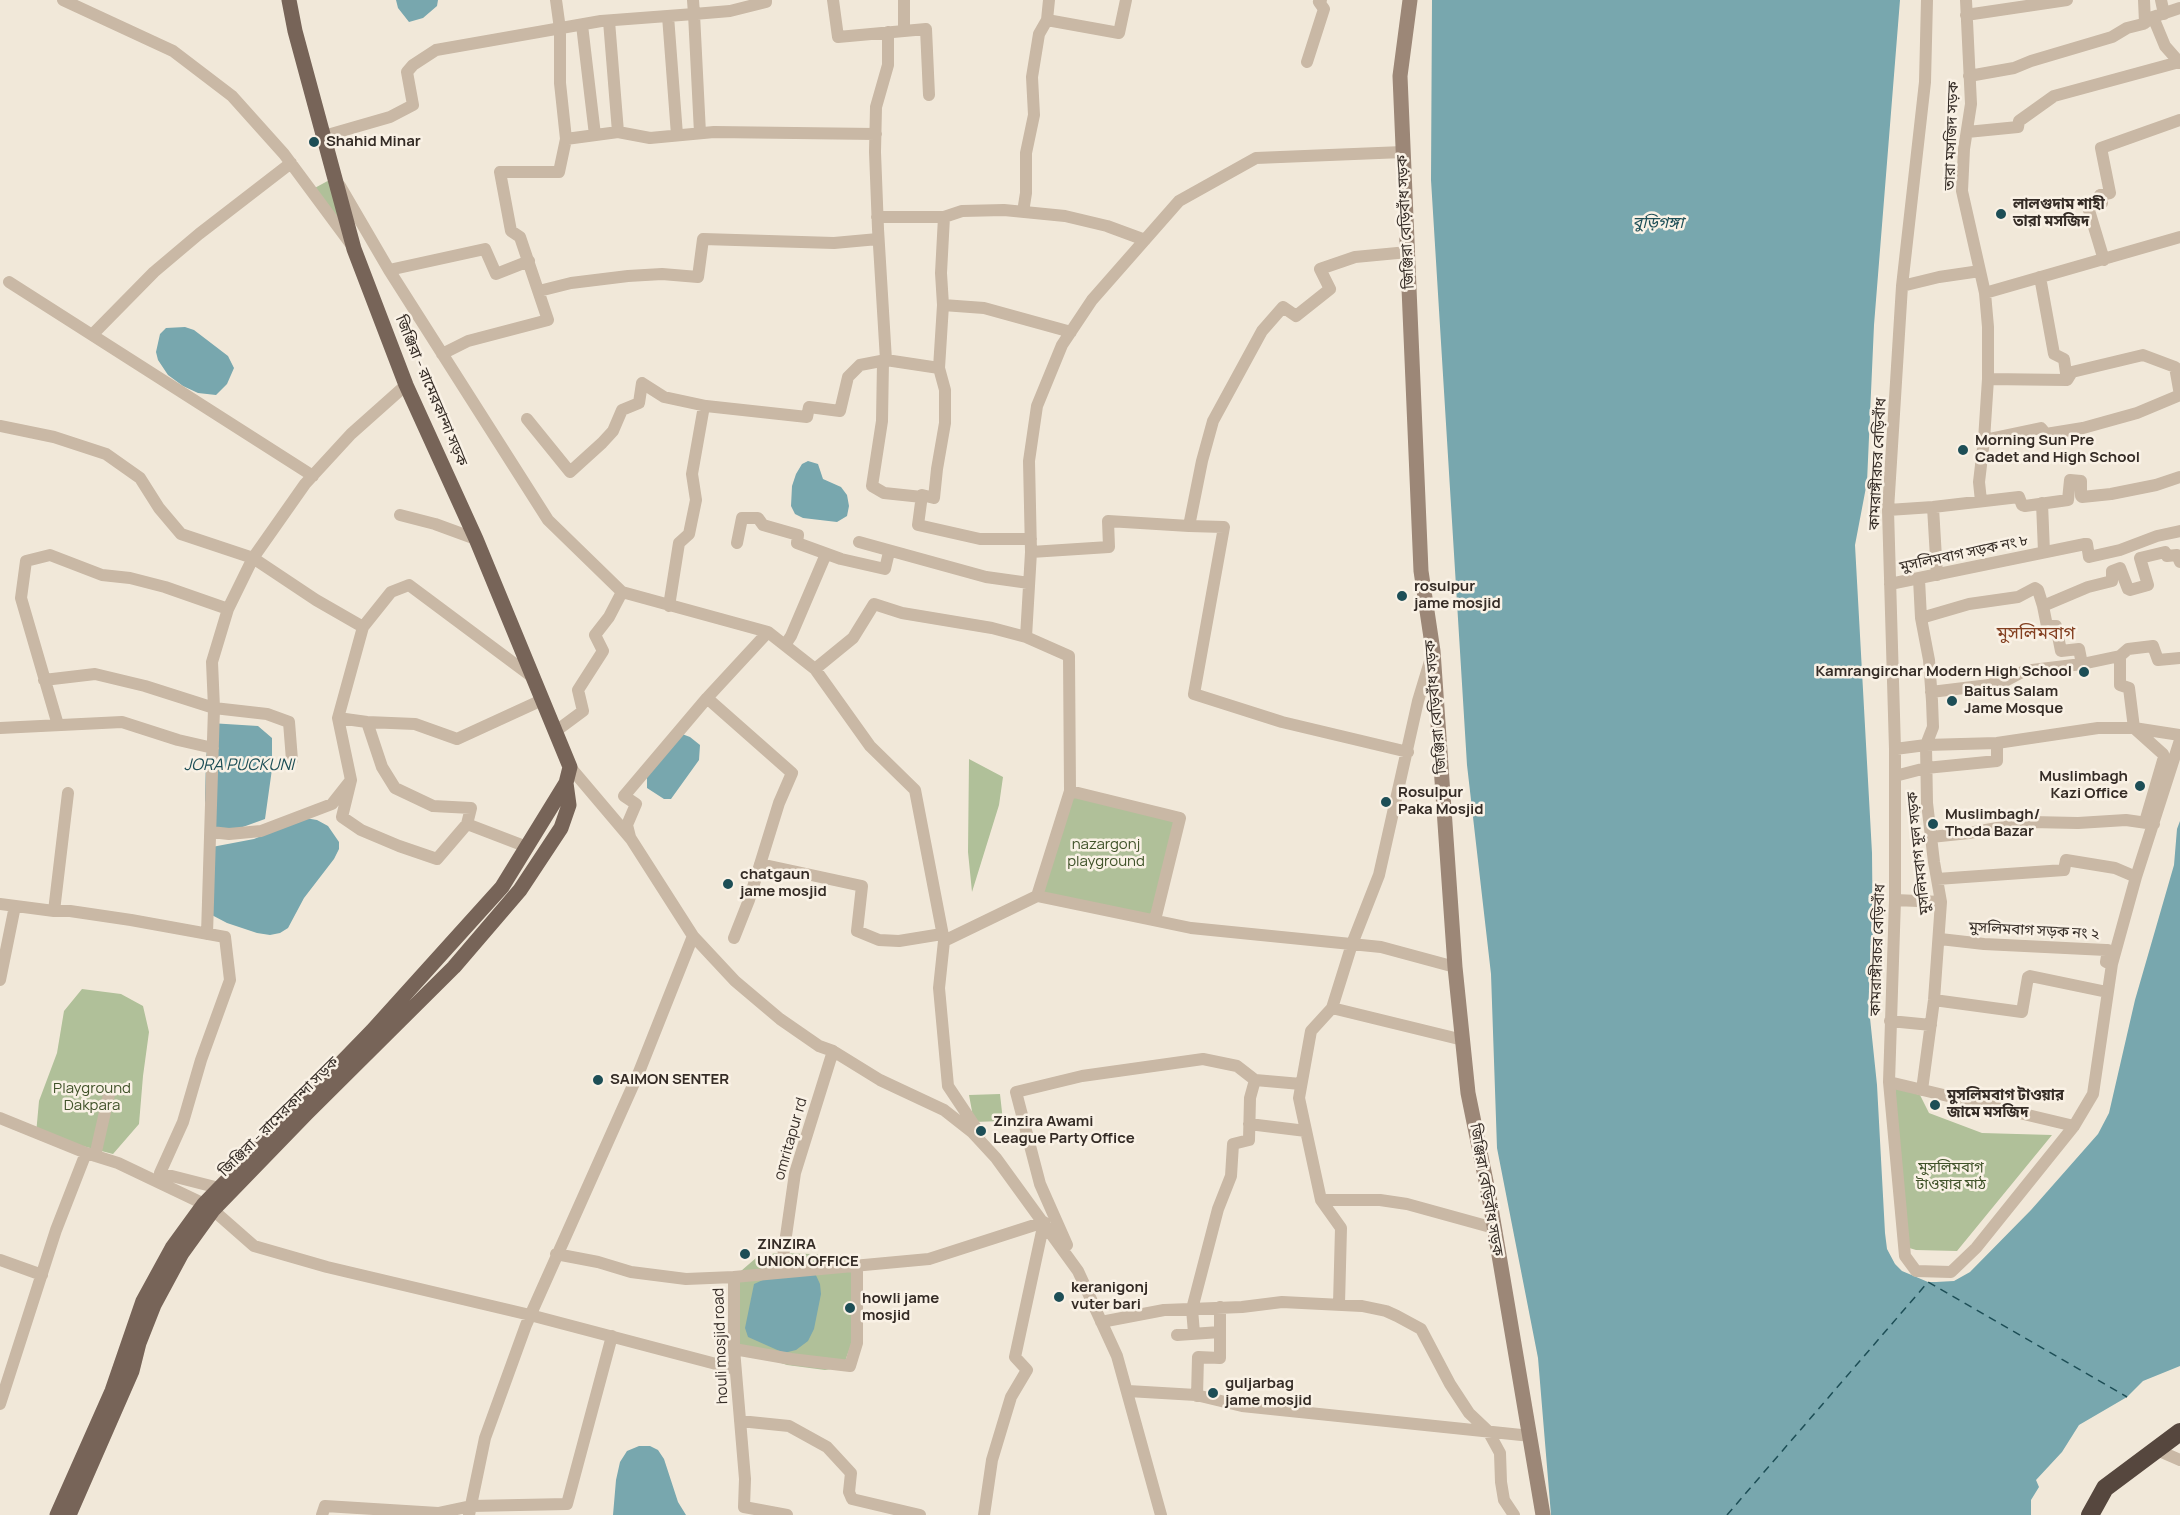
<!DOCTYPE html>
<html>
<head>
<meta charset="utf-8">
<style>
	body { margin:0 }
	canvas { display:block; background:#f1e8d9 }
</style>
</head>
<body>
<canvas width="2180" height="1515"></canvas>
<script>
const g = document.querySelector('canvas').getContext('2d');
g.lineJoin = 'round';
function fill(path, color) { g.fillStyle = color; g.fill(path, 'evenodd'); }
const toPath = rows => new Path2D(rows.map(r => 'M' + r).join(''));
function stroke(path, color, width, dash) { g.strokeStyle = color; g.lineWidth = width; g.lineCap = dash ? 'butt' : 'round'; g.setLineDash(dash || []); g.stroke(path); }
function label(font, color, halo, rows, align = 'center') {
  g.font = font + ' Manrope,"Noto Sans Bengali",sans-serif'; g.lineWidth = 5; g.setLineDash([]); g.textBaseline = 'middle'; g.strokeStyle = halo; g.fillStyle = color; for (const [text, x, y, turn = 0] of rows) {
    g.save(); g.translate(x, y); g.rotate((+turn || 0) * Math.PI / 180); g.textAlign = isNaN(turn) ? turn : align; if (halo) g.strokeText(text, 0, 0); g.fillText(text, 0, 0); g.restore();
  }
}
const green = toPath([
	[335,177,354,249,311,190],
	[969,759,1003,777,999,805,972,892,968,852],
	[1070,791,1180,818,1155,920,1037,896],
	[82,989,121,994,143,1006,149,1032,143,1076,139,1124,113,1154,36,1134,39,1101,57,1053,64,1011],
	[1895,1088,1920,1095,1929,1113,1982,1133,2052,1135,1957,1251,1916,1250,1906,1247],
	[1000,1094,1003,1121,974,1122,969,1095],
	[776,1253,849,1255,857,1265,860,1320,843,1367,825,1370,787,1365,745,1351,737,1343,734,1277,756,1258]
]);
const water = toPath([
	[396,0,438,0,437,6,423,18,409,22,398,8],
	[1432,0,1900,0,1874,325,1867,482,1855,545,1872,853,1873,958,1870,1018,1877,1085,1885,1233,1887,1249,1895,1264,1902,1271,1928,1282,1936,1282,1954,1281,1970,1272,2031,1210,2098,1134,2109,1113,2135,1000,2174,865,2177,829,2180,821,2180,1366,2143,1381,2127,1397,2079,1425,2062,1452,2036,1480,2039,1487,2031,1500,2031,1515,1551,1515,1538,1358,1497,1148,1491,974,1467,765,1431,180],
	[185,327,194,330,228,356,234,368,227,384,216,395,198,393,183,386,168,375,158,360,156,352,160,334,166,328],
	[808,461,818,464,823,479,841,487,847,495,849,506,847,516,837,522,803,518,795,514,791,506,792,486,796,474,802,464],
	[210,723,258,726,272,738,272,769,265,819,240,828,217,831,205,801,206,759],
	[682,734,690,737,700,745,699,760,671,799,664,799,647,788,647,777],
	[305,818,317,820,328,826,339,842,339,849,334,859,304,898,288,928,280,933,270,935,257,933,227,923,208,913,203,898,203,882,212,847,254,839],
	[814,1271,820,1284,821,1294,814,1329,808,1341,796,1350,784,1353,748,1337,745,1328,754,1284,765,1279],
	[639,1446,650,1446,658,1450,664,1459,678,1502,686,1515,613,1515,616,1480,620,1462,627,1451]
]);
const ferry = toPath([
	[1727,1515,1928,1282,2127,1397]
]);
const street = toPath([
	[63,0,173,51,232,96,284,154,350,243],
	[556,0,560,29,560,83,566,139,618,132,650,138,714,132,876,134],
	[833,0,838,37,926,29,929,95],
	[1049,0,1047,20,1119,33,1126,0],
	[1927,0,1925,82,1902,286,1888,510,1895,749,1895,900,1889,1082,1905,1256,1916,1271,1951,1272,1976,1248,2074,1126,2093,1094,2112,964,2136,877,2180,740],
	[1966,0,1971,104,1964,149,1962,191,1985,293,2180,237],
	[2144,0,2145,23],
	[2161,0,2164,14],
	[1966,15,2067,0],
	[668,16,677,135],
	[2153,17,2165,46,2180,63],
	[609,21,618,132],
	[582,25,595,135],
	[904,31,904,0],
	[888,32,888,65,876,107,875,152,878,229,886,360,939,368,945,390,945,423,937,469,934,498,922,495,918,525,980,539,1031,539],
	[1307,62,1324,9,1319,2,1321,0],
	[1969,76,2014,68,2031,61,2112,37,2127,28,2143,24,2153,17,2180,8],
	[1967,132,2018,127,2019,121,2054,96,2179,62],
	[700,133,694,14,730,11,766,2,766,0],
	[324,136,390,117,413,105,407,72,413,65,436,50,601,21,694,14,693,0],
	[340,186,389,270,548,520,622,592,768,632,815,669,870,746,915,790,944,941,1037,896,1070,791,1069,656,1026,637,1031,552,1029,461,1037,406,1062,345,1092,300,1179,201,1256,158,1403,152],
	[1023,212,1026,193,1026,153,1034,115,1032,77,1039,34,1047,20],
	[877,217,944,217,962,211,1004,210,1065,216,1107,226,1145,240],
	[1408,252,1355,257,1320,269,1330,289,1296,316,1283,307,1262,331,1213,421,1202,461,1189,526,1224,527,1194,694,1282,722,1408,752],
	[2104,260,2088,207,2102,203,2100,195,2110,193,2101,148,2180,120],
	[389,270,485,249,496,274,529,261],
	[2040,277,2054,354,2064,359,2067,380],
	[9,282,313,476],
	[1902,286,1939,277,1980,271],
	[539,291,571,283,628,276,662,274,698,277,703,239,834,243,878,239],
	[943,305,984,308,1071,332],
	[92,335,154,272,199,234,291,163],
	[442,354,468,341,548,320,520,237,511,231,500,172,559,172,566,139],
	[883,361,882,421,872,486,884,493,922,497],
	[939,368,943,305,941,273,944,217],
	[1988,379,2067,380,2072,372,2143,355,2175,367,2180,395],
	[527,419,570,472,602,443,613,431,622,410,639,403,642,383,664,397,706,406,807,417,809,407,840,411,848,377,860,365,886,360],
	[0,426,54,437,106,454,140,478,159,508,181,534,253,558,316,600,363,627,338,718,367,722,415,724,457,739,542,700],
	[1984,440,2041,428,2046,434,2083,428,2137,413,2180,395],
	[1981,501,1979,482,1984,440,1988,379,1988,327,1985,293],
	[2042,503,2044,552],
	[1933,507,1937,575],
	[1888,510,1933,507,2019,497,2022,505,2025,506,2068,500,2070,480,2081,481,2081,496,2082,497,2111,494,2156,485,2180,477],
	[400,515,435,524,476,539],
	[859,542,986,577,1029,583],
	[737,543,742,518,758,518,763,525,798,535,797,543,841,559,885,569,889,552],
	[1031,552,1109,547,1108,521,1189,526],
	[1919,579,1921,618,1929,660,1932,701,1933,727,1926,745,1927,803,1934,862,1941,902,1934,1000,1922,1090],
	[1890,584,2085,544,2087,544,2089,557,2120,550,2157,536,2180,531],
	[669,606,679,543,689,534,696,500,692,474,704,406],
	[2043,606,2047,626,2056,626,2061,651,2079,649,2082,664],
	[1921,618,1969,604,2018,597,2035,588,2038,590,2043,606,2088,587,2112,581,2112,571,2120,568,2128,589,2130,590,2148,585,2140,558,2165,552,2167,556,2177,555,2180,562],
	[363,627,391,592,409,585,531,676],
	[785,645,791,636,826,554],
	[2120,656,2120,685,2129,688,2134,728,2163,754,2164,757,2145,822],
	[815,669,853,638,874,604,902,613,992,628,1026,637],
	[44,680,95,674,145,686,214,708,267,714,289,722,292,760],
	[1931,692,1989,685,2007,680,2024,671,2082,664,2120,656,2128,649,2153,646,2158,660,2180,658],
	[707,698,792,773,779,803,749,900,734,938],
	[367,722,382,767,395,788,433,806,471,808,467,824],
	[58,725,21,598,26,561,50,555,102,575,130,578,165,587,228,609],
	[0,728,122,722,178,740,213,748],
	[556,731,583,711,578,690,603,651,595,635,609,617,622,592],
	[1895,749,1926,745,1997,743,2098,728,2134,728,2180,735],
	[570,767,631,839,693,936,735,981,780,1019,819,1046,833,1051,880,1080,944,1110,972,1132,996,1158,1078,1271,1117,1356,1161,1515],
	[1895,776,1926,768,1997,761,1997,743],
	[351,780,342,817,361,830,399,846,437,859,467,824,527,847],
	[1070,791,1180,818,1155,920],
	[68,793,54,911,70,911,131,920,225,937,230,980,201,1060,183,1122,160,1173,219,1188],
	[211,832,229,834,261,831,332,804,351,780,338,718],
	[630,837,627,825,636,804,624,796,707,698,768,632],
	[1931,837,1969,833,2031,822,2078,823,2126,820,2154,824],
	[760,864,862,886,857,931,879,940,899,941,942,934],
	[1937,879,2064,870,2066,860,2115,868,2136,877],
	[1037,896,1191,928,1381,947,1455,967],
	[1895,900,1941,902],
	[0,904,54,911],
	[207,934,214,708,212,662,228,609,253,558,305,484,351,434,406,385],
	[1940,939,1984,944,2106,950,2108,950,2106,962,2108,963],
	[944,941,939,988,948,1086,980,1134],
	[0,980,15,906],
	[1934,1000,2022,1012,2028,977,2030,976,2107,992],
	[1332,1008,1463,1040],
	[1890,1021,1931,1025],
	[1255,1080,1301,1084],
	[1889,1082,2074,1126],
	[0,1118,86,1153,118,1163,204,1204],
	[1249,1124,1306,1131],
	[95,1156,110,1090],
	[1321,1200,1380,1200,1407,1204,1494,1228],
	[213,1210,254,1246,327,1267,530,1315,735,1369],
	[1067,1245,1040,1184,1016,1092,1082,1076,1203,1059,1237,1066,1255,1080,1250,1098,1249,1140,1233,1144,1231,1176,1218,1209,1192,1309,1194,1333],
	[556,1254,598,1262,631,1272,686,1279,734,1277],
	[0,1260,42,1275],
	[781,1271,795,1173,833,1051],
	[1339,1304,1341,1228,1321,1200,1299,1098,1311,1031,1332,1008,1352,944,1379,875,1418,701,1431,658],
	[1101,1322,1164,1310,1242,1307,1282,1302,1362,1306,1386,1311,1397,1316,1421,1329,1450,1384,1469,1413,1488,1431,1500,1453,1501,1482,1504,1500,1514,1515],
	[1177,1335,1220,1332],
	[734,1349,791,1359,850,1366,857,1343,857,1265],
	[1128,1391,1196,1395,1242,1406,1531,1436],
	[1197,1396,1198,1357,1220,1358,1220,1307],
	[0,1404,56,1230,86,1153],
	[740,1421,789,1426,827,1447,851,1473,849,1492,852,1499,920,1515],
	[2157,1450,2180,1460],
	[322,1515,325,1506,438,1513,471,1506,567,1504,612,1336],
	[469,1515,485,1438,526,1325,639,1072,693,936],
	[787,1515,744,1507,745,1479,734,1349,734,1277,929,1259,1044,1222,1015,1357,1027,1370,1011,1397,992,1460,984,1515]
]);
const secondary = toPath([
	[1410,0,1400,76,1421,571,1433,651,1455,967,1468,1093,1489,1196,1543,1515]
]);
const primary = toPath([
	[57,1515,112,1391,143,1301,172,1248,204,1204,372,1031,502,887,566,783,570,767,476,539,406,385,354,249,295,31,289,0],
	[69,1515,132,1371,139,1343,154,1305,182,1253,213,1210,306,1114,454,967,520,890,561,828,569,805,566,783]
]);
const highway = toPath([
	[2090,1515,2105,1488,2180,1432]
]);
const markers = [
	[314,142,6,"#1d4e56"],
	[2001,214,6,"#1d4e56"],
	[1963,450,6,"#1d4e56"],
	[1402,596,6,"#1d4e56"],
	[2084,672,6,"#1d4e56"],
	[1952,701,6,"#1d4e56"],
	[2140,786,6,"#1d4e56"],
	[1386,802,6,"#1d4e56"],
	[1933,824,6,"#1d4e56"],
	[728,884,6,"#1d4e56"],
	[598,1080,6,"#1d4e56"],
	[1935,1105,6,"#1d4e56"],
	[981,1131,6,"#1d4e56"],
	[745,1254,6,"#1d4e56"],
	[1059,1297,6,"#1d4e56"],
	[850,1308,6,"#1d4e56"],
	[1213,1393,6,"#1d4e56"]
];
const streetNames = [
	["তারা মসজিদ সড়ক",1952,136,-88],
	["জিঞ্জিরা বেড়িবাঁধ সড়ক",1406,222,-93],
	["জিঞ্জিরা - রামেরকান্দা সড়ক",431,391,67],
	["কামরাঙ্গীরচর বেড়িবাঁধ",1878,464,-87],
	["মুসলিমবাগ সড়ক নং ৮",1964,554,-12],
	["জিঞ্জিরা বেড়িবাঁধ সড়ক",1436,707,-95],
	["মুসলিমবাগ মূল সড়ক",1919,853,-96],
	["মুসলিমবাগ সড়ক নং ২",2034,931,3],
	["কামরাঙ্গীরচর বেড়িবাঁধ",1878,950,-88],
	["জিঞ্জিরা - রামেরকান্দা সড়ক",279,1117,-45],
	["omritapur rd",791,1139,-74],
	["জিঞ্জিরা বেড়িবাঁধ সড়ক",1486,1190,80],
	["houli mosjid road",721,1346,-92]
];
const poiNames = [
	["Shahid Minar",326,142],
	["লালগুদাম শাহী",2013,205],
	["তারা মসজিদ",2013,222],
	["Morning Sun Pre",1975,441],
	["Cadet and High School",1975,458],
	["rosulpur",1414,587],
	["jame mosjid",1414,604],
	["Kamrangirchar Modern High School",2072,672,"right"],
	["Baitus Salam",1964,692],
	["Jame Mosque",1964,709],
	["Muslimbagh",2128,777,"right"],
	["Kazi Office",2128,794,"right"],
	["Rosulpur",1398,793],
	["Paka Mosjid",1398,810],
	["Muslimbagh/",1945,815],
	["Thoda Bazar",1945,832],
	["chatgaun",740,875],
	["jame mosjid",740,892],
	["SAIMON SENTER",610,1080],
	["মুসলিমবাগ টাওয়ার",1947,1096],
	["জামে মসজিদ",1947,1113],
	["Zinzira Awami",993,1122],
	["League Party Office",993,1139],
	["ZINZIRA",757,1245],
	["UNION OFFICE",757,1262],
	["keranigonj",1071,1288],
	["vuter bari",1071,1305],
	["howli jame",862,1299],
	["mosjid",862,1316],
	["guljarbag",1225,1384],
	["jame mosjid",1225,1401]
];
const parkNames = [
	["nazargonj",1106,845],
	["playground",1106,862],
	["Playground",92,1089],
	["Dakpara",92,1106],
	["মুসলিমবাগ",1951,1168],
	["টাওয়ার মাঠ",1951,1185]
];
const waterNames = [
	["বুড়িগঙ্গা",1658,224],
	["JORA PUCKUNI",239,766]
];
const quarterNames = [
	["মুসলিমবাগ",2036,634]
];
fill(green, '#b0c099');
fill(water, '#78a7ae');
stroke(ferry, '#1d4e56', 1.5, [8, 6]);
stroke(street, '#c9b8a5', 12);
stroke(secondary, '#9c8777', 15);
stroke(primary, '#776458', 15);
stroke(highway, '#56473e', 18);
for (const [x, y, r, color] of markers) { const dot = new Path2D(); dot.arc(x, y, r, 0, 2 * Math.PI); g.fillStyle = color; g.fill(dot); stroke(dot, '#f9f1e5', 2); }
label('15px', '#352c26', '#f9f1e5', streetNames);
label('bold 15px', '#352c26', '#f9f1e5', poiNames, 'left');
label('15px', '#41532a', '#f9f1e5', parkNames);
label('italic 16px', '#1d4e56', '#f9f1e5', waterNames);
label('18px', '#833f20', '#f9f1e5', quarterNames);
</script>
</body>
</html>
